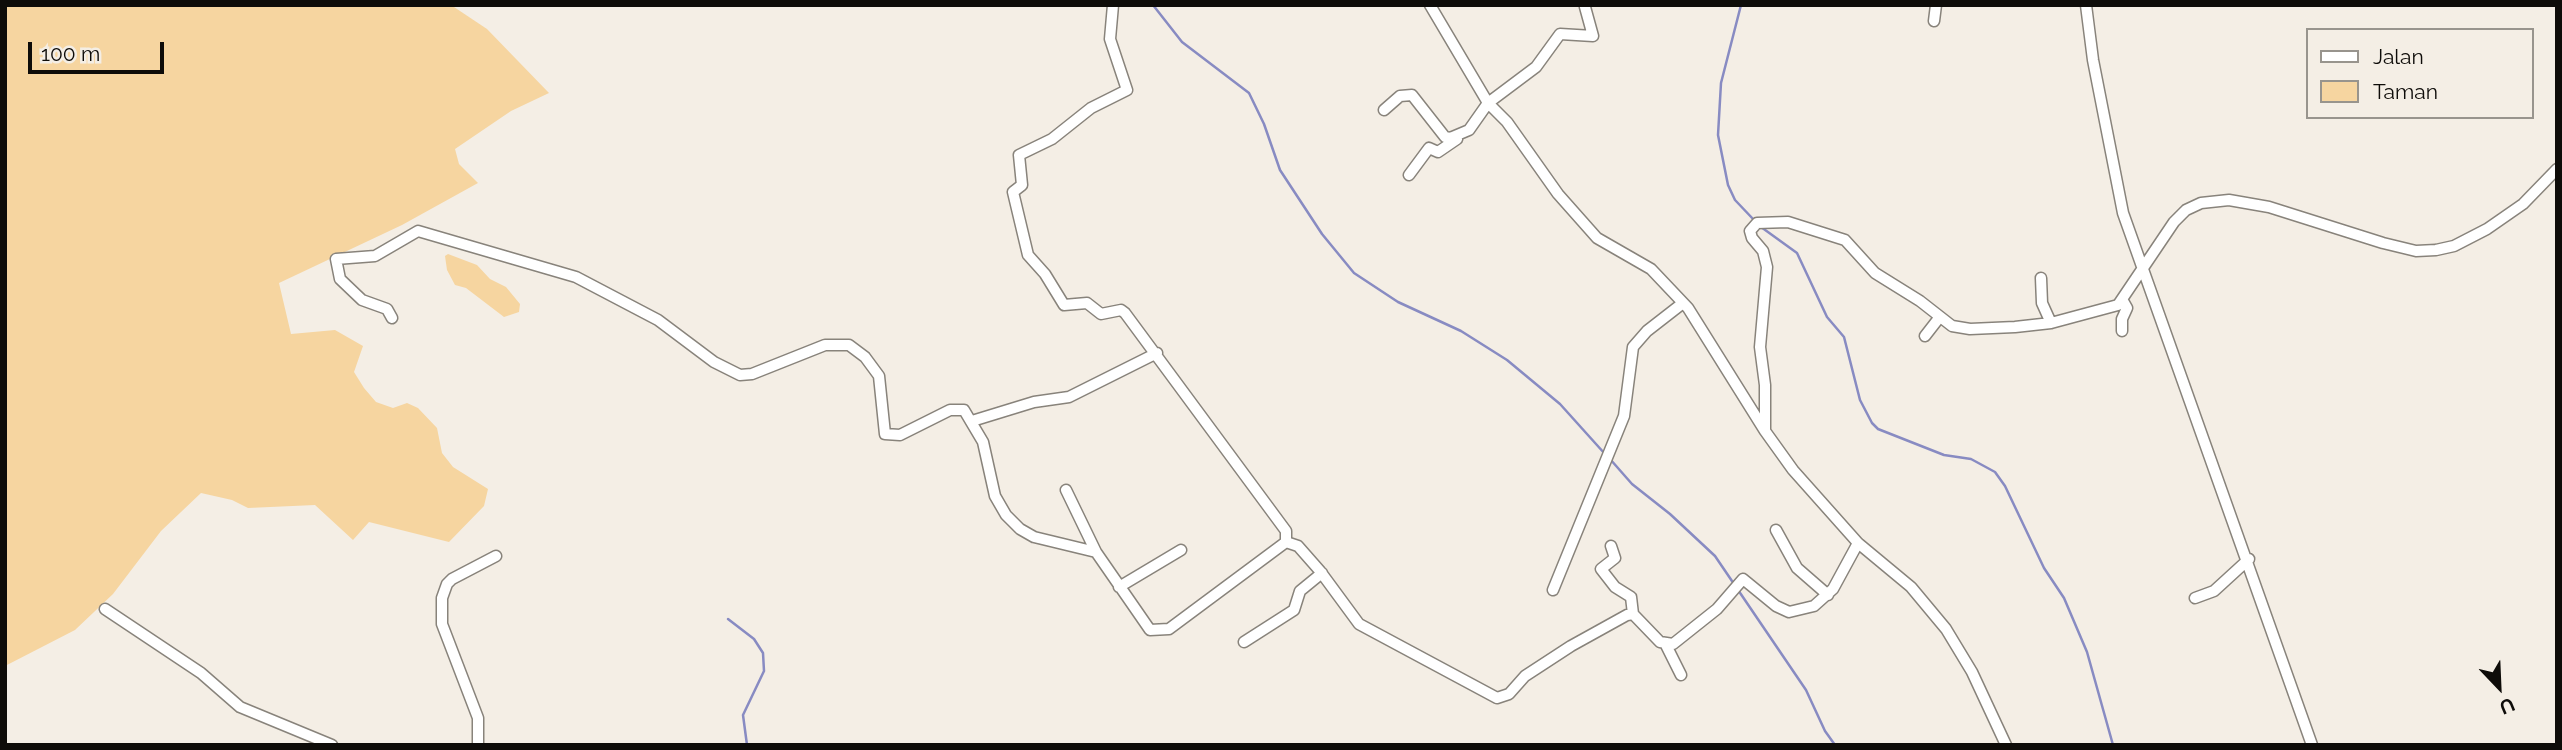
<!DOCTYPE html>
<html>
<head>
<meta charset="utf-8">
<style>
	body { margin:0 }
	#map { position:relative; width:2562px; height:750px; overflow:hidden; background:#f4eee5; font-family:Raleway,sans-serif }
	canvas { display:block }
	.frame { position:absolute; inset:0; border:7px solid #0e0c09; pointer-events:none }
	.legend { position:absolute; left:2306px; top:28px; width:228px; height:91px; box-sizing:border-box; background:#f4eee5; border:2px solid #98948d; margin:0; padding:9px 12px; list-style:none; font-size:21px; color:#0e0c09 }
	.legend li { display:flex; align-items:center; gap:14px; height:35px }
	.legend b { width:35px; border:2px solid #98948d }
	.north { position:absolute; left:2464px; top:652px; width:70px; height:70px; -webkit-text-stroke:5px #f4eee5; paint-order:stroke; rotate:157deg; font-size:19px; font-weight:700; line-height:28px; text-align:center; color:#0e0c09 }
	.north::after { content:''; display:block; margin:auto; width:24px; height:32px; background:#0e0c09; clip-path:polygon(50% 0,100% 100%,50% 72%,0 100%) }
	.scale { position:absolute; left:28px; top:42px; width:136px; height:32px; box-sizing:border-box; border:4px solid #0e0c09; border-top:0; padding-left:9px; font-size:21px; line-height:24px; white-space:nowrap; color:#0e0c09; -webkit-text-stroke:5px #f4eee5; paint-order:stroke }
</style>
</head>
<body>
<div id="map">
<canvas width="2562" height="750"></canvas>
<div class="frame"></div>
<ul class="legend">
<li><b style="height:9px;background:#fff"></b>Jalan</li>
<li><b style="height:19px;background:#f6d5a0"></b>Taman</li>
</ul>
<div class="north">U</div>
<div class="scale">100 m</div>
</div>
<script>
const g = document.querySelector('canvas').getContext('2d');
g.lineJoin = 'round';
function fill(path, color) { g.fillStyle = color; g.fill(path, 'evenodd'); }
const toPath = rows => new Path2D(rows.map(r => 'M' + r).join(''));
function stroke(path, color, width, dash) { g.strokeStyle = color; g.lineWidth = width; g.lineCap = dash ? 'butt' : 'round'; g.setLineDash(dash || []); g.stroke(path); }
const green = toPath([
	[5,5,451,5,487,29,549,93,511,111,455,149,459,164,478,183,402,225,279,283,291,334,335,330,363,346,354,372,364,388,376,402,393,408,407,403,418,408,437,428,442,453,453,467,488,489,484,506,449,542,369,522,353,540,315,505,248,508,232,500,201,493,161,531,113,594,75,630,5,666],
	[448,254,477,265,490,279,506,287,520,304,519,312,504,317,466,288,455,285,447,270,445,256]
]);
const stream = toPath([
	[1153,5,1182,42,1249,93,1264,124,1280,170,1322,234,1354,273,1398,302,1461,331,1507,360,1560,404,1605,454],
	[1741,5,1721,83,1718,135,1728,185,1735,200,1754,220],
	[1761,227,1797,253,1827,317,1844,337,1860,400,1872,423,1878,429,1944,455,1971,459,1995,472,2005,486,2044,568,2064,598,2087,652,2113,745],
	[1610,459,1632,484,1670,514,1715,556,1806,690,1825,731,1835,745],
	[728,619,754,639,763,653,764,671,743,715,747,745]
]);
const street = toPath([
	[1113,5,1110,39,1127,90,1091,108,1052,139,1019,155,1022,185,1013,192,1028,255,1045,274,1064,305,1087,303,1101,314,1121,310,1125,313,1286,531,1286,542,1298,546,1320,571,1359,624,1497,698,1509,694,1525,676,1571,646,1627,615,1633,614,1660,642,1673,644,1717,609,1743,579,1776,606,1789,612,1814,606,1833,589,1858,543],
	[1430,5,1488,103,1507,122,1558,194,1597,238,1651,269,1688,308,1765,431,1793,470,1858,543,1911,587,1946,629,1972,672,2006,745],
	[2086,5,2093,60,2123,213,2312,745],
	[1934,21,1936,5],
	[1384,110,1400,96,1412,95,1445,137,1450,138,1469,130,1488,103,1536,67,1560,34,1593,36,1585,7],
	[1409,175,1429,148,1438,152,1457,139],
	[2041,278,2042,303,2051,323],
	[392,318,387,309,362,300,340,279,336,259,375,256,418,231,576,277,658,320,714,362,740,375,752,374,825,345,849,345,865,357,879,376,885,434,900,435,950,410,964,410,983,442,995,496,1006,515,1020,529,1034,537,1096,552,1150,630,1169,629,1286,542],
	[2122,331,2122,319,2127,308,2123,301],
	[1925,336,1939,318],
	[972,421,1034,402,1069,397,1157,353],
	[1765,431,1765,385,1760,347,1767,267,1763,251,1752,238,1750,231,1757,223,1788,222,1845,240,1875,273,1920,301,1952,326,1970,329,2015,327,2051,323,2118,305,2174,222,2186,210,2201,203,2229,200,2269,207,2383,243,2416,251,2436,250,2454,246,2487,229,2523,204,2557,169],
	[1066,490,1096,552],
	[1776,530,1797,568,1828,595],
	[1611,546,1615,558,1601,569,1615,587,1631,597,1633,614],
	[1119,587,1181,550],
	[1553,590,1624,416,1633,347,1647,331,1683,303],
	[2195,598,2214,591,2249,559],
	[105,609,201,673,240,707,332,745],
	[1244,642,1294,610,1300,591,1322,573],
	[1666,645,1681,675],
	[478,745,478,718,442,624,442,598,447,584,452,579,496,556]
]);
fill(green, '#f6d5a0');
stroke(stream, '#888bc2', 2.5);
stroke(street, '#88837b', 13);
stroke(street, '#fff', 10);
</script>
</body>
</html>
